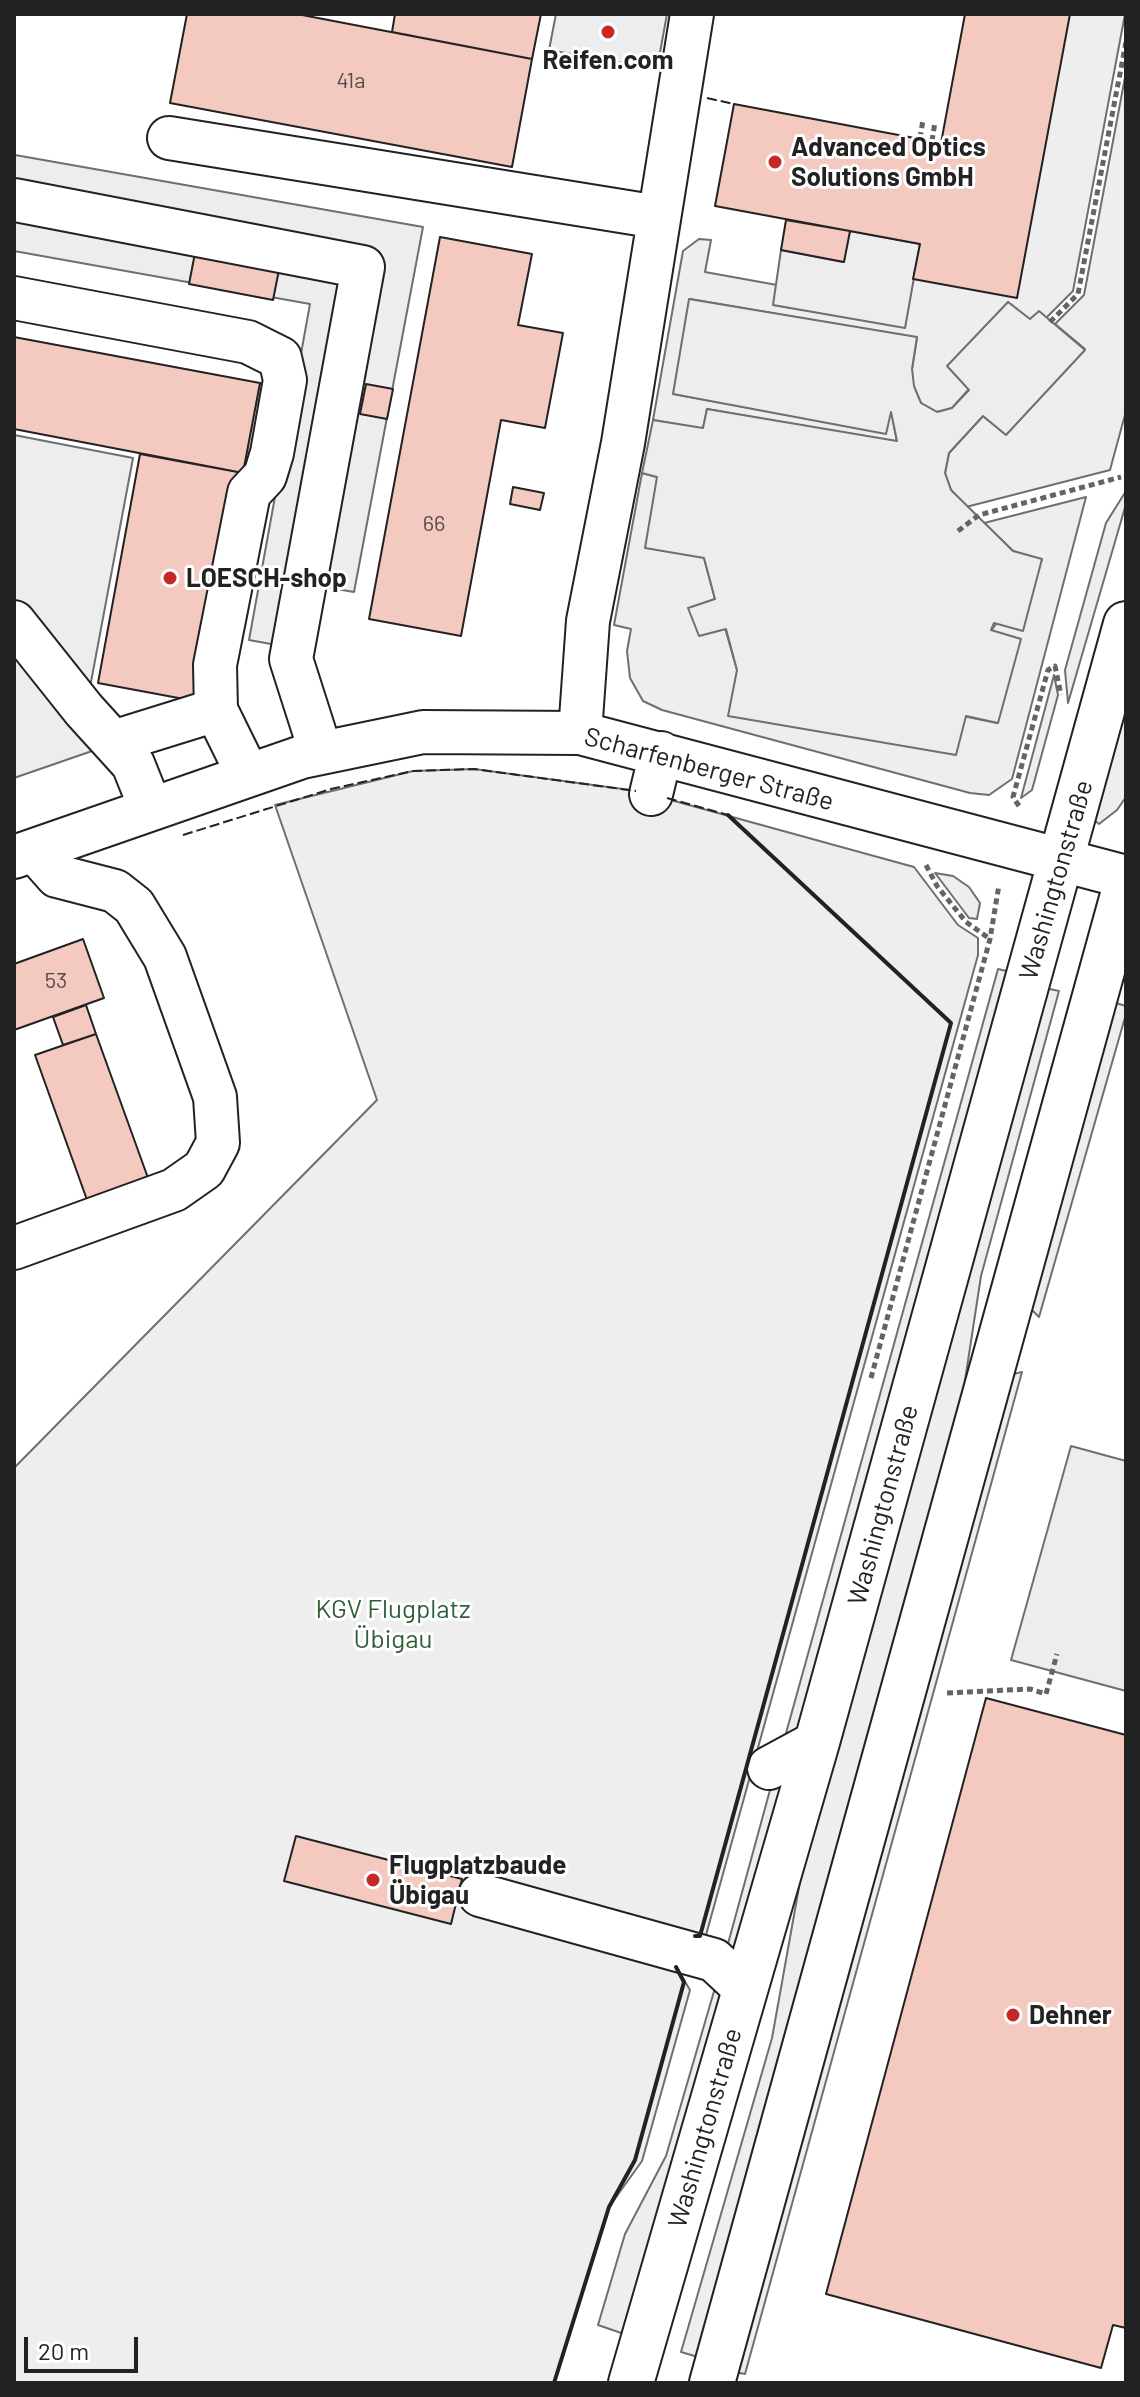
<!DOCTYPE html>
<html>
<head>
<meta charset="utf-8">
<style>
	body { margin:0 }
	#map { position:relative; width:1140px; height:2397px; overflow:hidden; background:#fff; font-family:Barlow,sans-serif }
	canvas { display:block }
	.frame { position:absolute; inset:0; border:16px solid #222; pointer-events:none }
	.scale { position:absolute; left:24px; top:2337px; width:114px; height:36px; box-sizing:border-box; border:4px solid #222; border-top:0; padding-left:10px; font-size:24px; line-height:28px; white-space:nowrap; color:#222; -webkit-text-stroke:6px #fff; paint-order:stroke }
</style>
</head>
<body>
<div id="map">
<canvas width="1140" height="2397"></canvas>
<div class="frame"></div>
<div class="scale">20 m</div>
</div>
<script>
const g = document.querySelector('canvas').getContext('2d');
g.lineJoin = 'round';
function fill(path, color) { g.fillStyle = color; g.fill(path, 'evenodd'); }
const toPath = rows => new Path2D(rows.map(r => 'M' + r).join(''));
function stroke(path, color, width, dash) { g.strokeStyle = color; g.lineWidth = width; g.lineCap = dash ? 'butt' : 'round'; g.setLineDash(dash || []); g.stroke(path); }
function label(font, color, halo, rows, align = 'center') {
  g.font = font + ' Barlow,sans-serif'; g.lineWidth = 6; g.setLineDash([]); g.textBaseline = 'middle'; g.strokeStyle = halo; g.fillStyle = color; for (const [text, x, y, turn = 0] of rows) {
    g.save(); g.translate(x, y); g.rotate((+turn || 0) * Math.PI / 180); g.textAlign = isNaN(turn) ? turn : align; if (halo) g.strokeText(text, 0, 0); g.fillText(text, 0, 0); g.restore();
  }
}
const green = toPath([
	[1070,14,1125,14,1073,291,1046,318,1030,320,1008,302,969,389,952,408,937,412,921,403,913,386,912,369,917,338,690,299,674,394,885,433,891,409,897,442,707,409,703,429,653,420,683,251,699,239,711,240,705,272,777,285,774,305,905,327,913,279,1070,14],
	[1126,72,1126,411,1110,470,966,507,951,490,945,473,949,453,983,416,1005,434,1085,349,1055,324,1084,295,1126,72],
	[642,473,657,477,704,558,715,599,689,609,725,628,737,670,997,723,1020,639,991,631,1042,560,1013,551,984,523,1086,497,1012,779,989,795,970,793,662,710,643,701,630,678,627,651,631,629,614,625,642,473],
	[1126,491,1126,504,1068,703,1065,670,1106,523,1126,491],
	[1054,675,1058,695,1032,790,1021,798,1054,675],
	[1126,702,1126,797,1117,810,1099,824,1094,820,1126,702],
	[474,769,638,791,914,867,958,925,978,938,978,955,706,1935,681,1938,675,1965,690,1990,642,2161,609,2207,554,2383,14,2383,14,1468,377,1100,275,805,413,771,474,769],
	[935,873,953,876,969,887,980,903,977,919,969,918,935,873],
	[998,969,1011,972,799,1737,783,1744,998,969],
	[1045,988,1059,991,981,1276,964,1387,698,2357,681,2352,772,2038,803,1865,1045,988],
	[1116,1003,1126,1006,1126,1014,1039,1317,1030,1308,1116,1003],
	[1022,1372,745,2374,734,2372,1009,1375,1022,1372],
	[789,1772,736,1963,726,1951,773,1779,789,1772],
	[717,1981,729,1994,627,2335,598,2325,625,2234,666,2156,717,1981]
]);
const parking = toPath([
	[556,14,667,14,657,69,549,50,556,14],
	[15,155,423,227,354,592,313,585,304,650,249,640,310,304,14,251,15,155],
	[850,231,920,244,905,328,773,305,781,250,843,262,850,231],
	[689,299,917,337,912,369,914,386,921,403,937,412,952,408,969,390,947,366,1008,302,1030,319,1039,311,1085,350,1006,435,983,416,949,453,945,473,951,490,1013,551,1042,559,1023,631,994,623,991,630,1021,639,998,723,966,716,956,755,728,716,737,670,726,629,699,636,688,608,715,599,704,558,645,548,657,477,642,473,653,420,703,428,707,409,897,441,891,412,886,434,673,394,689,299],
	[14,435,133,458,91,682,67,679,14,603,14,435],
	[14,647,95,750,14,778,14,647],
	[1071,1446,1126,1461,1126,1691,1011,1660,1071,1446]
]);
const building = toPath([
	[187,14,297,14,532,59,512,167,170,103,187,14],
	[395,14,541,14,532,59,392,32,395,14],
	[965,14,1070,14,1017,298,913,279,920,244,715,206,734,104,941,143,965,14],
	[786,220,850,231,844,262,781,250,786,220],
	[440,237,532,254,518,325,563,333,545,428,501,420,461,636,369,619,440,237],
	[195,253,279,270,273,300,189,284,195,253],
	[14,337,260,383,243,473,14,429,14,337],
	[260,383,275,386,259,476,243,473,260,383],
	[366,384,393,389,387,419,360,414,366,384],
	[140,454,243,473,200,702,98,683,140,454],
	[513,487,544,493,540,510,510,504,513,487],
	[83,939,104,998,14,1030,14,964,83,939],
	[86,1005,96,1034,63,1045,53,1017,86,1005],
	[96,1034,152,1189,91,1211,35,1055,96,1034],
	[986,1698,1126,1735,1126,2328,1113,2325,1101,2368,826,2294,986,1698],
	[296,1836,462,1879,451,1924,284,1881,296,1836]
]);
const path = toPath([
	[920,138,923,120],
	[932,141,935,122],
	[1050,322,1078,294,1126,42],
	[958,531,979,515,1121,477],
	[1019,806,1013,797,1048,670,1055,666,1061,695],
	[926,865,937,886,966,922,990,939],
	[871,1378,990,939,999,885],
	[947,1693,1030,1689,1046,1694,1057,1654]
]);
const minor = toPath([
	[169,138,658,217],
	[15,200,363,267,291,659,321,753],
	[14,298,248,342,280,358,285,380,272,453,265,476,249,493,215,665,216,710,248,775],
	[14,622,84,710,133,764,151,809],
	[580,733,588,621,623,443,692,14],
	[113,742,216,710],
	[651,794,661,753],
	[14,857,302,757,423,732,580,733,1126,877],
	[14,1248,174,1190,204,1169,218,1143,215,1097,165,957,134,906,115,891,57,876,34,850],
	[769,1768,817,1742],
	[480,1895,714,1960,745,1989]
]);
const major = toPath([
	[631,2383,817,1742,1126,624],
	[712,2383,1126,884]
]);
const fence = toPath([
	[707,98,734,104],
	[667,798,728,815],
	[183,835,331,789,413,771,474,769,636,791]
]);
const wall = toPath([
	[695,1936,700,1936,951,1023,728,815],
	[554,2383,609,2207,635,2160,684,1982,676,1967]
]);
const markers = [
	[608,32,8,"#c62828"],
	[775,162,8,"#c62828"],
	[170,578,8,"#c62828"],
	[373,1880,8,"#c62828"],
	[1013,2015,8,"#c62828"]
];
const numberNames = [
	["41a",351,81],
	["66",434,524],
	["53",56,981]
];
const poiNames = [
	["Reifen.com",608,60,"center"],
	["Advanced Optics",791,147],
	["Solutions GmbH",791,177],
	["LOESCH-shop",186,578],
	["Flugplatzbaude",389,1865],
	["Übigau",389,1895],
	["Dehner",1029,2015]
];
const streetNames = [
	["Scharfenberger Straße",709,769,15],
	["Washingtonstraße",1056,880,-74],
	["Washingtonstraße",883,1505,-75],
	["Washingtonstraße",705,2128,-74]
];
const parkNames = [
	["KGV Flugplatz",393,1609],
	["Übigau",393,1639]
];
fill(green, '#eee');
stroke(green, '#6f6f6f', 2);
fill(parking, '#ededed');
stroke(parking, '#6f6f6f', 2);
fill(building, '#f3c9c0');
stroke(building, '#222', 2);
stroke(minor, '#222', 46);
stroke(major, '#222', 48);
stroke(path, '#646464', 5, [6, 4]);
stroke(minor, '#fff', 42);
stroke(major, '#fff', 44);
stroke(fence, '#222', 2, [10, 4]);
stroke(wall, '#222', 4);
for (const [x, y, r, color] of markers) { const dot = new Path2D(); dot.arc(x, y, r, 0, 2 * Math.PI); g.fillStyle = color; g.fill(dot); stroke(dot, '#fff', 3); }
label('22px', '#564c4a', null, numberNames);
label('bold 26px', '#222', '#fff', poiNames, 'left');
label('26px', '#222', '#fff', streetNames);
label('26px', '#2f5e38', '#fff', parkNames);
</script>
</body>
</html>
